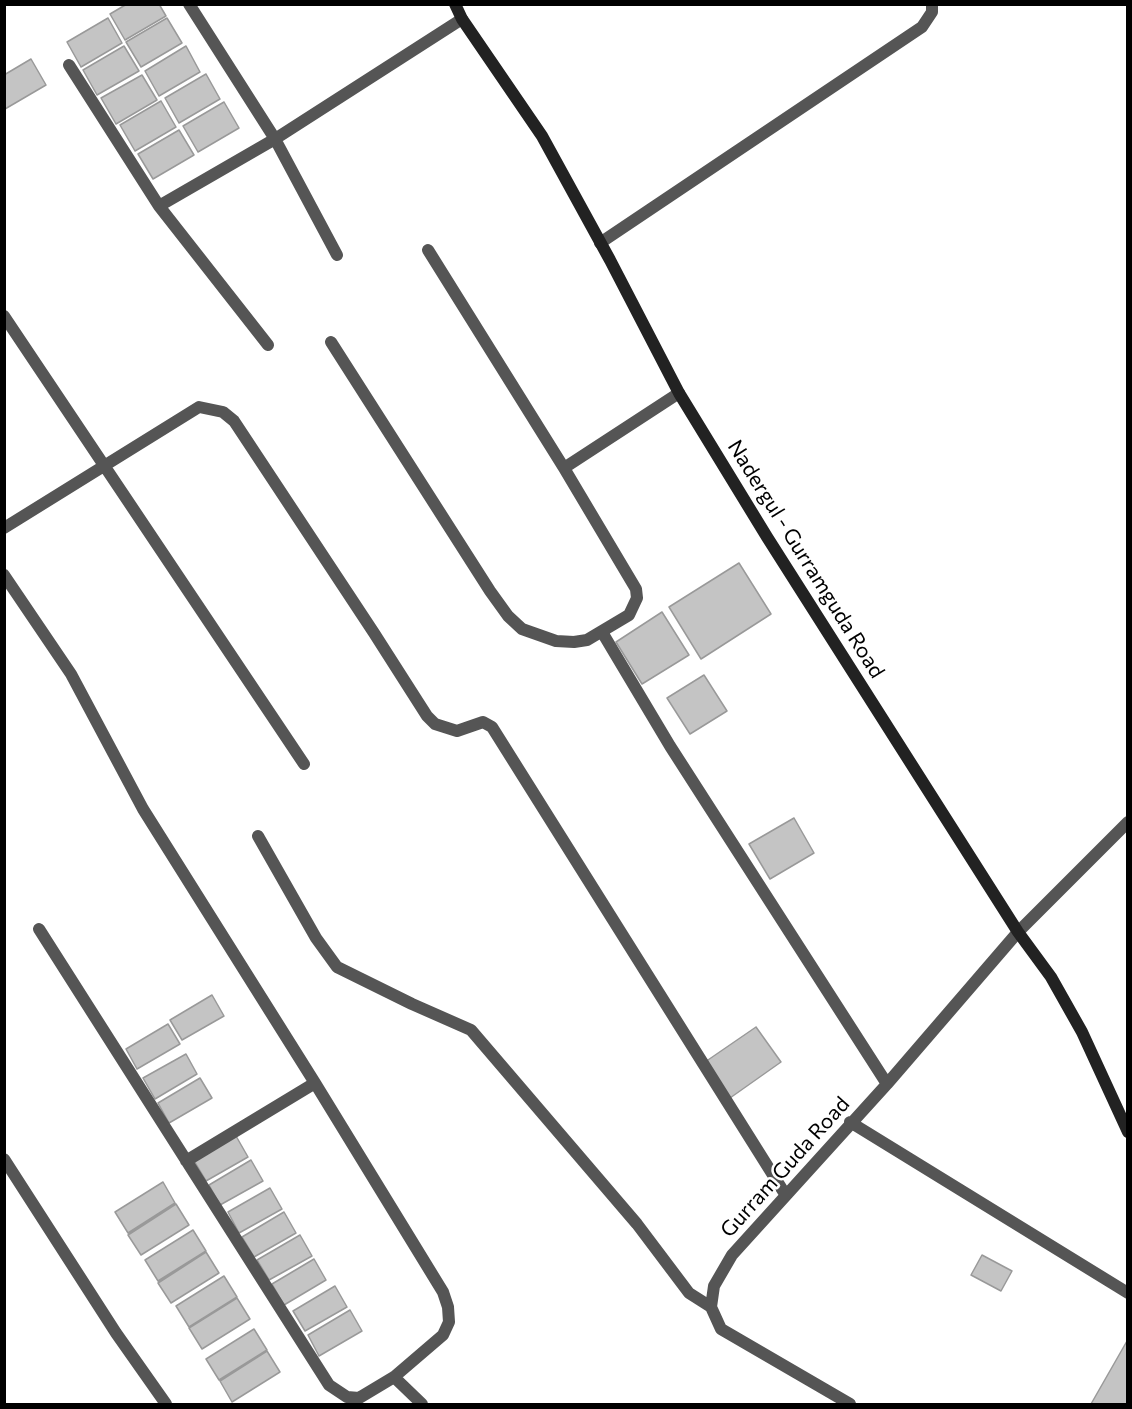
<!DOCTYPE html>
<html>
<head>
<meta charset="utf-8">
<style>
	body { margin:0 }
	#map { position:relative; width:1132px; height:1409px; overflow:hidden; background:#fff; font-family:Commissioner,sans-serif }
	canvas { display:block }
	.frame { position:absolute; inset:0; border:6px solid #000; pointer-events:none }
</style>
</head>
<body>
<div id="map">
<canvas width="1132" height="1409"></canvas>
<div class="frame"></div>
</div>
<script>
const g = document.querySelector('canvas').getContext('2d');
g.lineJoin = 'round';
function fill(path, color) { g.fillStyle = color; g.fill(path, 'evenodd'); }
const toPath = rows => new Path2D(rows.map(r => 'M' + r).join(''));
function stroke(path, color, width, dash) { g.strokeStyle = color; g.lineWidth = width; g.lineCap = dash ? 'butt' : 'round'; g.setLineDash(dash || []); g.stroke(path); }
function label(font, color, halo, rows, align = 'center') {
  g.font = font + ' Commissioner,sans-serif'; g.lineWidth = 5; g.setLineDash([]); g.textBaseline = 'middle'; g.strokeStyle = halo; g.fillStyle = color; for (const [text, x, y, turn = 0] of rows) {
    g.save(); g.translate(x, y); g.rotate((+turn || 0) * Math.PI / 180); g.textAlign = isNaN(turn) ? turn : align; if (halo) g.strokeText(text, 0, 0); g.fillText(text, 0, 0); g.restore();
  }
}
const building = toPath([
	[127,4,159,4,166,16,125,40,110,14,127,4],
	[108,18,122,43,81,67,67,42,108,18],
	[167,18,182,43,141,67,126,42,167,18],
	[124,46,139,71,97,95,83,70,124,46],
	[186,46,200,72,159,96,145,71,186,46],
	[31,59,46,85,5,109,4,75,31,59],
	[206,74,220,99,179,123,165,98,206,74],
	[142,75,157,100,116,124,101,98,142,75],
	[161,101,176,127,135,151,120,125,161,101],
	[224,102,239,128,198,152,183,126,224,102],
	[179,130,194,155,153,179,138,154,179,130],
	[739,563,771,614,701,659,669,607,739,563],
	[662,612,689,655,642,684,616,642,662,612],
	[704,675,727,711,690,734,667,698,704,675],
	[794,818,814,853,770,879,749,844,794,818],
	[212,995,224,1016,182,1040,170,1020,212,995],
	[168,1024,180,1044,137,1069,126,1049,168,1024],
	[756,1027,781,1062,730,1098,705,1062,756,1027],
	[186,1054,197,1074,155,1099,143,1078,186,1054],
	[200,1078,212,1098,169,1123,158,1103,200,1078],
	[236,1136,248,1157,206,1181,194,1161,236,1136],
	[251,1160,263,1181,220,1205,209,1185,251,1160],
	[163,1182,175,1203,128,1233,115,1212,163,1182],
	[270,1188,282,1209,239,1233,228,1212,270,1188],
	[176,1204,189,1225,141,1255,128,1235,176,1204],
	[284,1212,296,1233,254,1257,242,1237,284,1212],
	[193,1230,206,1251,158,1281,145,1260,193,1230],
	[300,1235,312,1256,269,1280,257,1260,300,1235],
	[206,1252,219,1273,171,1303,158,1283,206,1252],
	[982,1255,1012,1271,1001,1291,971,1275,982,1255],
	[314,1259,326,1280,284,1305,272,1284,314,1259],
	[224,1276,237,1297,189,1327,176,1306,224,1276],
	[335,1286,347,1307,305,1331,293,1311,335,1286],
	[237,1298,250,1319,202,1349,189,1328,237,1298],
	[350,1310,362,1331,319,1356,308,1335,350,1310],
	[254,1329,267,1350,219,1380,206,1359,254,1329],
	[1127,1341,1128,1404,1091,1404,1127,1341],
	[267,1351,280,1372,232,1402,220,1381,267,1351]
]);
const minor = toPath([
	[189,4,275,139,337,255],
	[69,65,159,206,268,345],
	[159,206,275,139,462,19],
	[600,243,922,27,932,12,932,4],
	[4,316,304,764],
	[331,342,490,591,508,616,522,629,556,641,574,642,587,640,629,615,637,598,636,589,564,468,428,250],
	[564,468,679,393],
	[4,528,199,407,223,412,234,421,374,633,427,716,435,724,457,731,483,722,492,727,785,1194],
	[4,575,71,674,143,809,315,1083,443,1292,448,1307,449,1322,443,1335,394,1377,359,1398,347,1397,329,1385,39,929],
	[602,632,670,746,887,1084],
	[258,836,316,938,337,967,412,1004,471,1030,637,1224,689,1293,711,1307],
	[850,1122,1128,1293],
	[4,1159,116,1333,166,1404],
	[186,1161,315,1083],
	[394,1377,422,1404],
	[850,1404,721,1329,711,1307,714,1286,732,1255,887,1084,1018,932,1128,822]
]);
const secondary = toPath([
	[455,4,462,19,542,136,610,260,679,393,767,537,1018,932,1051,977,1082,1032,1128,1132]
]);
const streetNames = [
	["Nadergul - Gurramguda Road",806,559,58],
	["Gurram Guda Road",785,1167,-48]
];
fill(building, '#c4c4c4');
stroke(building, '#999', 1.5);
stroke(minor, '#555', 12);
stroke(secondary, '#222', 12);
label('21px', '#000', '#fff', streetNames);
</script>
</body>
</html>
